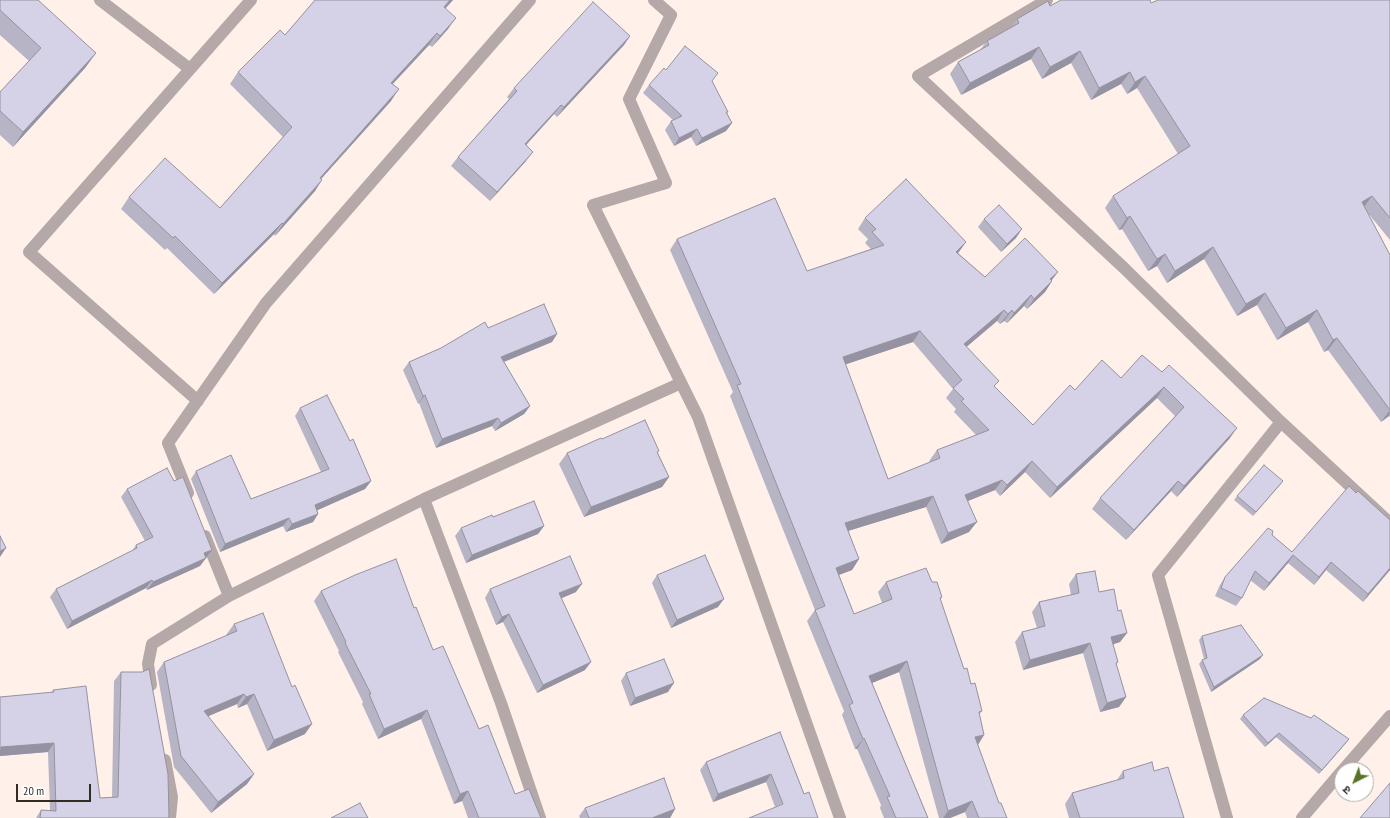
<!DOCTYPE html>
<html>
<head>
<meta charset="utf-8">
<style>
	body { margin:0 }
	#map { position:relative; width:1390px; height:818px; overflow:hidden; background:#fff1ea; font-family:"PT Sans Narrow","Noto Sans Devanagari",sans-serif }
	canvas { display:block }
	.north { position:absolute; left:1334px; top:762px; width:40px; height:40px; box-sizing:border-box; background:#fff; border:1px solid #adaaa8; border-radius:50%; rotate:222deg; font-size:11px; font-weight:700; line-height:16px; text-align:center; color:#332b26 }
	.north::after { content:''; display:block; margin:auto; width:14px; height:18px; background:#597326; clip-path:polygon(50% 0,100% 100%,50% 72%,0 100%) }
	.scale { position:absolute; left:16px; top:784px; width:75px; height:18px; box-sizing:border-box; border:2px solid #332b26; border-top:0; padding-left:5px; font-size:12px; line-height:14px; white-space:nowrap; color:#332b26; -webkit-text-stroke:3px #fff; paint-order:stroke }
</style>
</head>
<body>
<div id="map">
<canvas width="1390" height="818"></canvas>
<div class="north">उ</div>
<div class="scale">20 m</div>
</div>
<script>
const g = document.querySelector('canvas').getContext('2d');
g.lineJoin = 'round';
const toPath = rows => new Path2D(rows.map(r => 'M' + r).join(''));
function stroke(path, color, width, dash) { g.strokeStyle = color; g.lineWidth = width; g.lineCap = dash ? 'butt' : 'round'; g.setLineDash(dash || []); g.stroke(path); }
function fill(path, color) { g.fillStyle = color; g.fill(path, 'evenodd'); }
const minor = toPath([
	[100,0,190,69],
	[654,0,671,15,629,99,666,183,593,205,698,417,840,818],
	[1047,0,918,76,1124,268,1281,422,1390,523],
	[198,401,29,252,251,0],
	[188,493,168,443,266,303,530,0],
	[424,499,501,703,540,818],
	[229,596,424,499,681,383],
	[151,685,148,664,152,644,229,596,205,536],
	[165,760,172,797,170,818],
	[1343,770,1390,716],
	[1227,818,1158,575,1281,422],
	[1302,818,1342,771]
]);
const wall = toPath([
	[0,0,96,53,85,68,13,147,0,135,0,92,29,61,0,35],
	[315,0,453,0,446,8,448,29,432,47,429,45,393,84,391,101,321,179,315,191,275,236,274,234,214,294,167,248,165,250,121,209,129,197,220,208,283,137,230,84,238,72,285,35],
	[1390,0,1390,240,1367,212,1390,255,1390,417,1389,416,1381,422,1328,350,1324,352,1308,322,1277,340,1257,305,1237,316,1204,259,1167,283,1157,266,1148,271,1122,229,1119,230,1105,208,1113,196,1178,154,1137,88,1127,94,1121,84,1091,100,1071,63,1042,79,1031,59,961,95,950,74,958,62,980,50,987,41,1011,28,1017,19,1050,6,1151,3],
	[630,36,624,45,557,117,554,114,526,145,526,161,490,201,451,166,458,157,509,99,507,97,514,88],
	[712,81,732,123,726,131,696,146,691,137,674,146,665,130,671,121,673,120,643,93,649,85],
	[865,218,959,252,958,253,985,277,1058,272,1052,280,1052,281,1045,292,1027,309,1024,306,1007,323,1004,321,1000,324,997,321,966,347,995,387,1033,425,1075,390,1121,378,1142,355,1230,438,1177,497,1171,491,1126,540,1092,509,1100,498,1175,416,1157,398,1050,498,1025,472,1000,496,995,490,968,501,969,532,941,544,926,507,848,531,859,559,852,570,839,575,854,614,882,603,878,592,886,582,932,582,942,597,940,600,964,669,971,684,982,711,979,715,984,735,978,745,999,803,1007,818,967,818,965,812,950,818,939,818,899,672,872,683,928,818,884,818,880,808,881,805,857,749,855,749,842,715,844,711,807,621,815,610,730,396,733,392,670,250,677,239,807,271,871,249,865,243,868,239,858,229],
	[913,342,953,389,946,398,956,409,954,412,976,435,937,450,929,461,930,462,888,479,845,364],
	[984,219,1016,238,1001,252,978,227],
	[488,328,557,334,552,342,504,362,530,406,524,414,495,431,492,426,436,448,419,403,418,404,403,370,409,362],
	[300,408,350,441,371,481,365,489,317,510,318,514,313,522,286,532,283,526,220,552,191,479,196,471,251,499,321,472,295,416],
	[602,439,658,453,669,477,662,487,584,517,559,464,567,453],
	[1283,481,1253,516,1234,500,1237,496],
	[127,489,212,550,200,566,147,590,146,588,67,629,50,597,56,589,132,551,136,545,145,541,121,497],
	[1390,520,1390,570,1363,602,1326,570,1314,585,1288,563,1264,591,1250,580,1242,598,1236,606,1215,596,1220,585,1225,577,1272,535,1292,552],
	[544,526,538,534,466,563,455,536,461,528],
	[1076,574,1099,592,1118,611,1127,633,1120,642,1113,644,1118,662,1116,664,1126,697,1119,707,1100,712,1083,653,1023,670,1015,642,1022,632,1037,628,1032,612,1039,602,1071,595,1069,584],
	[657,575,718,607,671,628,652,583],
	[490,589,576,592,561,598,585,670,537,693,503,622,496,625,485,598],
	[321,591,414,608,433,650,479,729,515,794,541,818,468,818,462,801,454,804,421,719,378,739,362,704,363,702,338,652,339,651,314,601],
	[234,624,305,734,267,751,247,704,238,708,237,704,208,716,254,774,247,784,211,813,174,767,157,672,164,662,227,636,226,635],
	[1202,636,1260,659,1211,692,1199,664,1202,660,1204,659,1199,640],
	[121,672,169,818,36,818,41,810,50,810,48,752,0,756,0,697,51,693,53,690,100,798,112,797,114,681],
	[626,673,668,692,630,706,621,681],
	[1243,715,1346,743,1319,774,1276,737,1265,747,1240,719],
	[780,732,804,794,775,807,766,782,713,802,700,770,706,762],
	[1123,771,1154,771,1184,818,1069,818,1065,804,1072,793,1117,780],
	[585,808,675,809,670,818,580,818,579,816]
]);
const shadedWall = toPath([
	[450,0,453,0,436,18,444,7],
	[456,18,448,29,432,47,440,36],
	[437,33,429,45,383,94,391,83],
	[630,36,624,45,557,117,564,107],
	[1039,47,1031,59,961,95,970,83],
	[1080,51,1071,63,1042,79,1050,67],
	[96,53,85,68,13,147,23,132],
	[1130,72,1121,84,1091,100,1099,88],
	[1145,76,1137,88,1127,94,1135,82],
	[399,89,391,101,312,189,320,178],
	[561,105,554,114,518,154,525,144],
	[732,123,726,131,696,146,702,138],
	[697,129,691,137,674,146,679,138],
	[533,152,526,161,490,201,497,192],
	[322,180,315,191,275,236,283,224],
	[1372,196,1363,208,1362,202],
	[1130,216,1122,229,1119,230,1127,218],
	[282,223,274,234,214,294,222,283],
	[1022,229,1016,238,1001,252,1007,244],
	[966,242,959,252,949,262,956,252],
	[1213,247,1204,259,1167,283,1175,271],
	[1165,254,1157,266,1148,271,1157,259],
	[1058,272,1050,282,1050,279],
	[1052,281,1045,292,1027,309,1034,299],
	[1265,293,1257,305,1237,316,1246,304],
	[1031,295,1024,306,1007,323,1014,313],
	[1004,310,997,321,957,355,964,344],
	[1012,310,1004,321,1000,324,1008,314],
	[1317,310,1308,322,1277,340,1286,328],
	[920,331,913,342,835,368,843,357],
	[557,334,552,342,496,365,501,357],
	[1337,338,1328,350,1324,352,1333,340],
	[1164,387,1157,398,1050,498,1057,487],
	[425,395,419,403,418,404,423,396],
	[530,406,524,414,495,431,501,423],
	[1390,410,1389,416,1381,422],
	[498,418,492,426,436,448,442,439],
	[1237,428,1230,438,1177,497,1184,486],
	[1032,461,1025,472,1000,496,1007,485],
	[669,477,662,487,584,517,591,507],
	[1002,480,995,490,958,505,965,495],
	[371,481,365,489,309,514,315,505],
	[1178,481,1171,491,1126,540,1134,530],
	[1283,481,1280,485,1253,516,1256,512],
	[933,496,926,507,838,534,845,523],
	[318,514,313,522,286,532,292,524],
	[289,518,283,526,220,552,225,544],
	[977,522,969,532,941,544,948,533],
	[544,526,538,534,466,563,472,555],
	[6,548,0,557,0,551],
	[212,550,200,566,147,590,153,582,204,553],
	[1293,555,1288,563,1264,591,1269,583],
	[859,559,852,570,828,579,836,568],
	[1331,562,1326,570,1314,585,1319,577],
	[1390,568,1390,570,1363,602,1368,594],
	[152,580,146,588,67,629,72,621],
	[582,584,576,592,553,602,559,593],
	[724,599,718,607,671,628,677,620],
	[509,614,503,622,496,625,502,617],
	[1127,633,1120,642,1105,647,1111,637],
	[1090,643,1083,653,1023,670,1030,660],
	[1263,655,1260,659,1211,692,1214,687],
	[907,661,899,672,862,687,869,676],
	[591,662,585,670,537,693,543,685],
	[674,683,668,692,630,706,635,698],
	[244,694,237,704,197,721,204,711],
	[254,694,247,704,238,708,246,697],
	[1126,697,1119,707,1100,712,1107,703],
	[427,710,421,719,378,739,384,729],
	[312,724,305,734,267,751,274,740],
	[1279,733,1276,737,1265,747,1268,743],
	[984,735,977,746,975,737],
	[864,738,857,749,855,749,863,739],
	[1349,739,1346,743,1319,774,1322,770],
	[54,743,48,752,0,756,0,749,1,747],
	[254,774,247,784,211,813,218,802],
	[771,774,766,782,713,802,718,794],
	[468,791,462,801,454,804,460,794],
	[972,801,965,812,950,818,943,818,948,811],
	[675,809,670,818,652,818]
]);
const building = toPath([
	[0,0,38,0,96,53,23,132,0,111,0,92,41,48,0,10,0,0],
	[315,0,450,0,444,7,456,18,440,36,437,33,391,83,399,89,320,178,322,180,283,224,282,223,222,283,175,236,173,238,129,197,165,158,220,208,292,127,238,72,280,30,285,35,315,0],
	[1061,0,1150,0,1151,3,1158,0,1390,0,1390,218,1372,196,1362,202,1390,255,1390,410,1337,338,1333,340,1317,310,1286,328,1265,293,1246,304,1213,247,1175,271,1165,254,1157,259,1130,216,1127,218,1113,196,1190,146,1145,76,1135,82,1130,72,1099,88,1080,51,1050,67,1039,47,970,83,958,62,989,45,987,41,1019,23,1017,19,1048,1,1050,6,1061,0],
	[593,2,630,36,564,107,561,105,525,144,533,152,497,192,458,157,517,91,514,88,593,2],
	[685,46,718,73,712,81,728,112,726,112,732,123,702,138,697,129,679,138,671,121,682,116,649,85,664,68,666,70,685,46],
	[906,179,966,242,956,252,985,277,1025,238,1058,272,1050,279,1052,281,1034,299,1031,295,1014,313,1012,310,1008,314,1004,310,964,344,999,381,994,386,1033,425,1070,385,1075,390,1102,360,1121,378,1142,355,1162,372,1169,365,1237,428,1184,486,1178,481,1134,530,1100,498,1184,407,1164,387,1057,487,1032,461,1007,485,1002,480,965,495,977,522,948,533,933,496,845,523,859,559,836,568,854,614,892,599,886,582,926,568,932,582,937,582,942,597,940,598,964,669,967,668,971,684,975,683,982,711,979,712,984,735,975,737,999,803,1001,803,1007,818,979,818,972,801,948,811,907,661,869,676,928,818,896,818,887,797,890,796,864,738,863,739,849,705,853,703,815,610,825,606,737,385,741,384,677,239,775,198,807,271,884,245,872,232,876,229,865,218,906,179],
	[920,331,962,380,953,388,964,399,961,401,989,430,937,450,940,458,888,479,843,357,920,331],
	[999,205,1022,229,1007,244,984,219,999,205],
	[544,304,557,334,501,357,530,406,501,423,498,418,442,439,425,395,423,396,409,362,441,348,485,322,488,328,544,304],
	[327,395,350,441,353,439,371,481,315,505,318,514,292,524,289,518,225,544,196,471,231,455,251,499,329,469,300,408,327,395],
	[645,420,659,451,657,452,669,477,591,507,567,453,601,438,602,439,645,420],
	[1264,465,1283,481,1256,512,1237,496,1264,465],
	[167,468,174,481,183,477,212,550,204,553,206,558,153,582,152,580,72,621,56,589,137,548,136,545,153,537,127,489,167,468],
	[1349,486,1356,493,1358,491,1390,520,1390,568,1368,594,1331,562,1319,577,1293,555,1269,583,1255,571,1242,598,1221,588,1225,577,1268,528,1273,531,1272,535,1292,552,1349,486],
	[534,501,544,526,472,555,461,528,492,515,493,517,534,501],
	[0,536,6,548,0,551,0,536],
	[705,555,724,599,677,620,657,575,705,555],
	[570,556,582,584,559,593,591,662,543,685,509,614,502,617,490,589,570,556],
	[396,559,414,608,416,607,433,650,443,646,479,729,488,725,515,794,529,789,541,818,479,818,468,791,460,794,427,710,384,729,369,694,371,694,345,643,346,642,321,591,355,575,396,559],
	[1095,571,1099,592,1114,589,1118,611,1121,610,1127,633,1111,637,1118,662,1116,663,1126,697,1107,703,1090,643,1030,660,1022,632,1045,626,1039,602,1079,593,1076,574,1095,571],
	[263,613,292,687,295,685,312,724,274,740,254,694,246,697,244,694,204,711,254,774,218,802,181,756,164,662,237,631,234,624,263,613],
	[1241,625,1263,655,1214,687,1202,660,1207,658,1202,636,1241,625],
	[664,659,674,683,635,698,626,673,664,659],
	[149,669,168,774,169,818,40,818,41,810,56,811,54,743,1,747,1,750,0,750,0,697,54,692,53,690,86,686,100,798,118,797,121,672,142,672,149,669],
	[1264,698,1311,718,1314,715,1349,739,1322,770,1279,733,1268,743,1243,715,1264,698],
	[780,732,804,794,809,792,818,818,749,818,783,804,771,774,718,794,706,762,780,732],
	[1152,762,1154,771,1168,767,1184,818,1080,818,1072,793,1124,778,1123,771,1152,762],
	[664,778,675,809,652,818,589,818,585,808,664,778],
	[1390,783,1390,818,1360,818,1390,783],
	[360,803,368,818,331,818,360,803]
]);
stroke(minor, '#b4a8a8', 12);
fill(wall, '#b7b4c6');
fill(shadedWall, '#9592a1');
fill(building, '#d5d1e6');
stroke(building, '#9592a1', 1);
</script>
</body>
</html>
